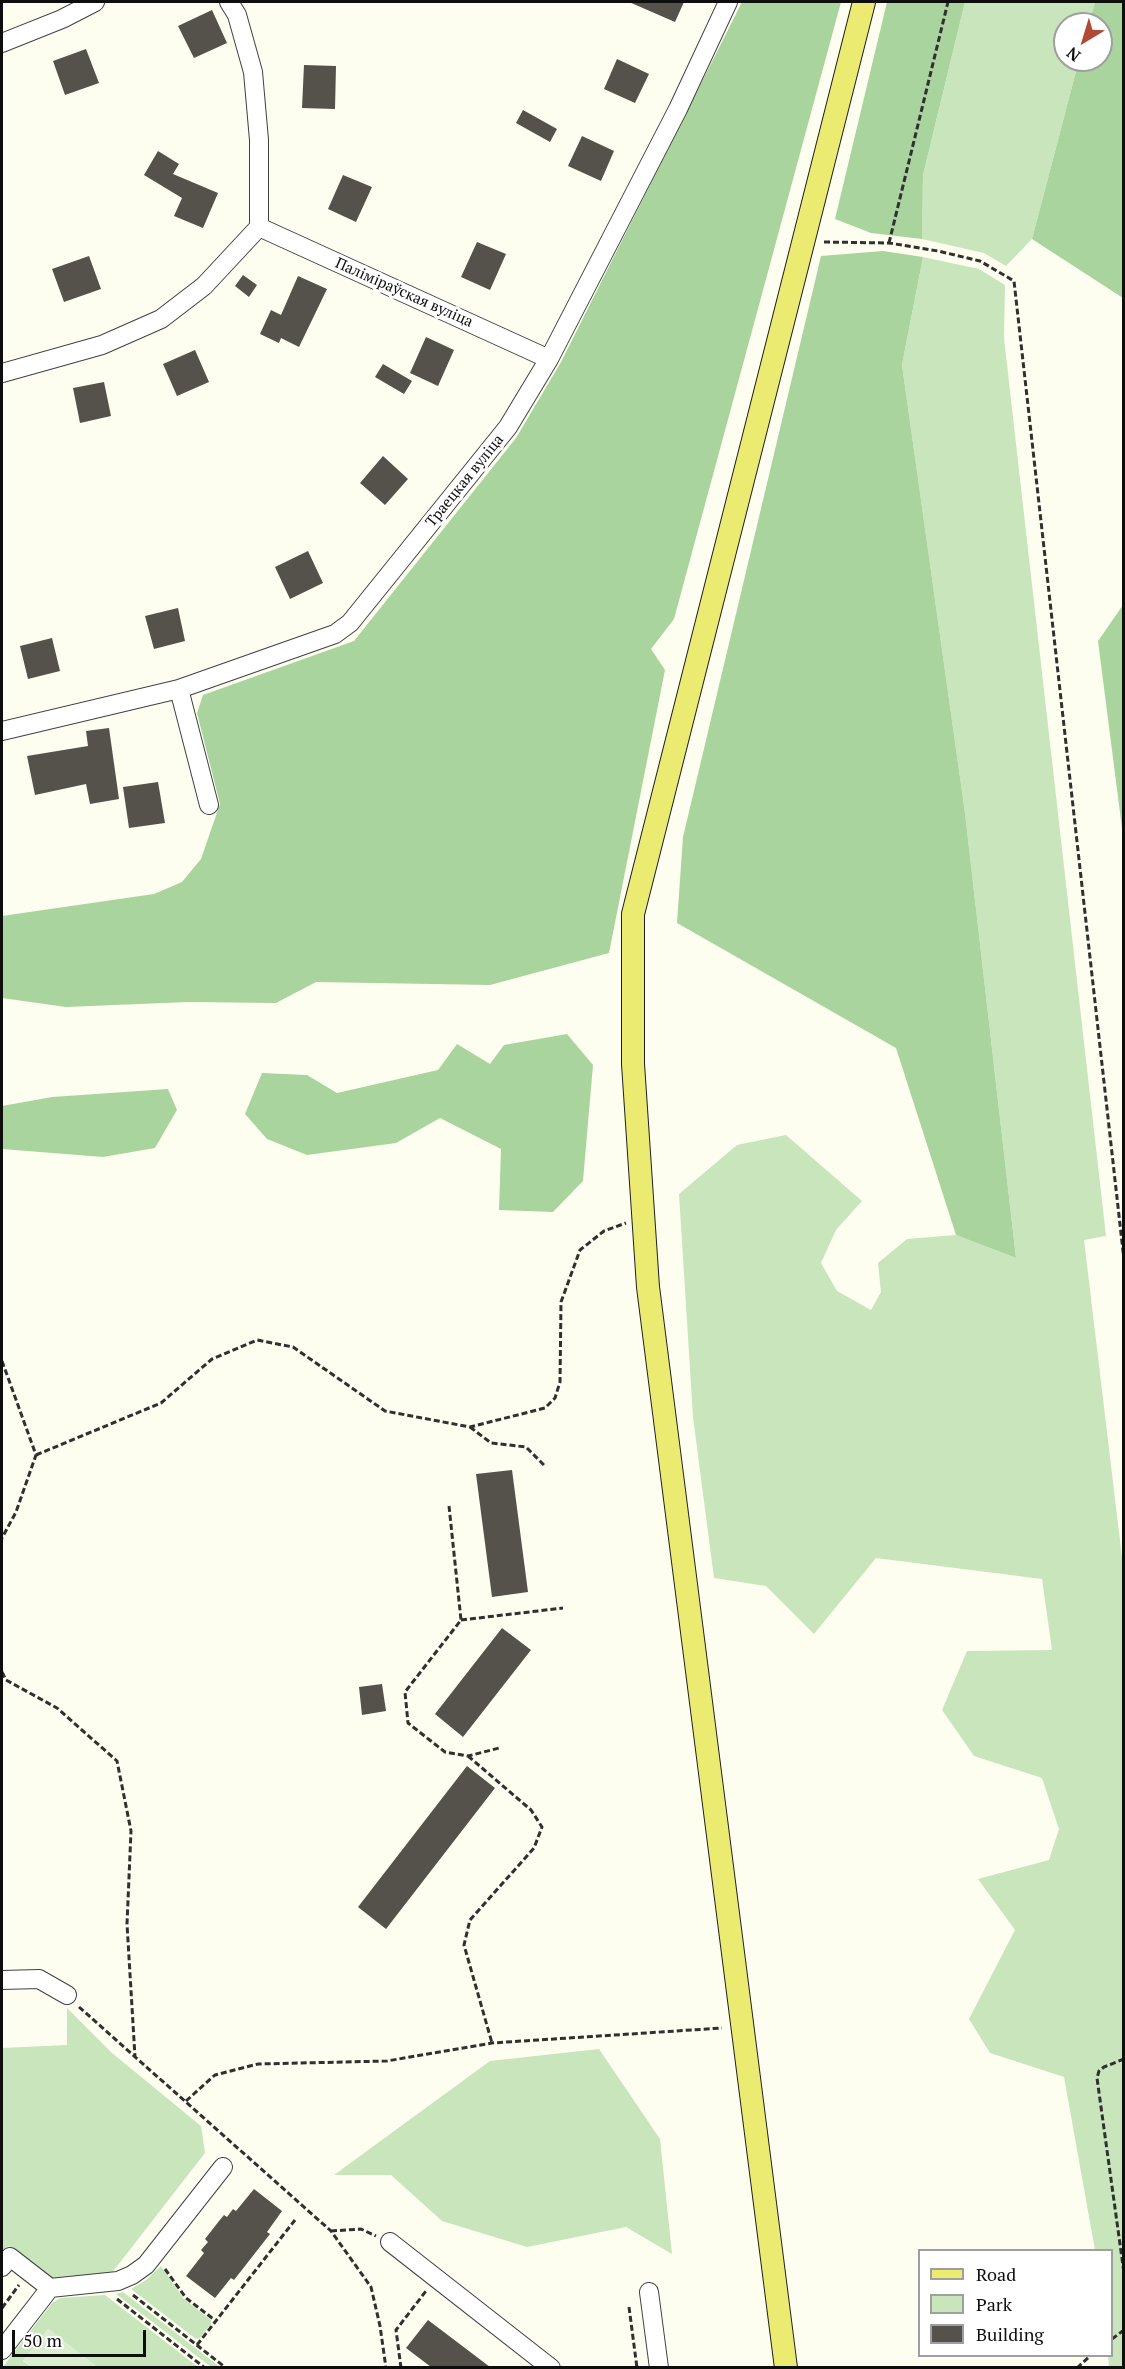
<!DOCTYPE html>
<html>
<head>
<meta charset="utf-8">
<style>
	body { margin:0 }
	#map { position:relative; width:1125px; height:2369px; overflow:hidden; background:#fdfef0; font-family:"PT Serif",serif }
	canvas { display:block }
	.frame { position:absolute; inset:0; border:3px solid #0e0e0e; pointer-events:none }
	.legend { position:absolute; left:918px; top:2249px; width:195px; height:108px; box-sizing:border-box; background:#fff; border:2px solid #9f9f9f; margin:0; padding:8px 10px; list-style:none; font-size:18px; color:#0e0e0e }
	.legend li { display:flex; align-items:center; gap:12px; height:30px }
	.legend b { width:30px; border:2px solid #9f9f9f }
	.north { position:absolute; left:1053px; top:12px; width:60px; height:60px; box-sizing:border-box; background:#fff; border:2px solid #9f9f9f; border-radius:50%; rotate:218deg; font-size:16px; font-weight:700; line-height:24px; text-align:center; color:#0e0e0e }
	.north::after { content:''; display:block; margin:auto; width:21px; height:27px; background:#b14a32; clip-path:polygon(50% 0,100% 100%,50% 72%,0 100%) }
	.scale { position:absolute; left:12px; top:2330px; width:134px; height:27px; box-sizing:border-box; border:3px solid #0e0e0e; border-top:0; padding-left:8px; font-size:18px; line-height:21px; white-space:nowrap; color:#0e0e0e; -webkit-text-stroke:4px #fff; paint-order:stroke }
</style>
</head>
<body>
<div id="map">
<canvas width="1125" height="2369"></canvas>
<div class="frame"></div>
<ul class="legend">
<li><b style="height:8px;background:#eceb71"></b>Road</li>
<li><b style="height:16px;background:#c8e5bc"></b>Park</li>
<li><b style="height:16px;background:#55514b"></b>Building</li>
</ul>
<div class="north">N</div>
<div class="scale">50 m</div>
</div>
<script>
const g = document.querySelector('canvas').getContext('2d');
g.lineJoin = 'round';
function fill(path, color) { g.fillStyle = color; g.fill(path, 'evenodd'); }
const toPath = rows => new Path2D(rows.map(r => 'M' + r).join(''));
function stroke(path, color, width, dash) { g.strokeStyle = color; g.lineWidth = width; g.lineCap = dash ? 'butt' : 'round'; g.setLineDash(dash || []); g.stroke(path); }
function label(font, color, halo, rows, align = 'center') {
  g.font = font + ' "PT Serif",serif'; g.lineWidth = 6; g.setLineDash([]); g.textBaseline = 'middle'; g.strokeStyle = halo; g.fillStyle = color; for (const [text, x, y, turn = 0] of rows) {
    g.save(); g.translate(x, y); g.rotate((+turn || 0) * Math.PI / 180); g.textAlign = isNaN(turn) ? turn : align; if (halo) g.strokeText(text, 0, 0); g.fillText(text, 0, 0); g.restore();
  }
}
const green = toPath([
	[965,2,1095,2,1089,24,1065,24,1065,60,1079,60,1032,239,1006,266,984,253,922,239,923,175],
	[923,257,979,269,1005,285,1004,338,1106,1236,1084,1240,1124,1574,1123,2367,1109,2367,1108,2356,1112,2356,1112,2250,1095,2250,1064,2077,990,2053,969,2019,1015,1930,978,1879,1049,1860,1059,1829,1042,1778,974,1756,942,1710,967,1651,1052,1650,1042,1579,876,1558,814,1634,766,1586,714,1578,693,1417,679,1194,737,1145,786,1135,862,1201,836,1230,821,1263,837,1291,871,1310,881,1292,878,1263,907,1239,956,1235,1016,1258,965,813,902,365],
	[67,2008,112,2053,201,2126,205,2153,111,2274,55,2279,47,2275,9,2246,2,2255,2,2048,67,2045],
	[599,2049,660,2139,672,2254,626,2227,527,2247,442,2221,391,2175,334,2175,490,2061],
	[161,2266,184,2299,211,2320,211,2324,200,2338,196,2339,131,2289,146,2280],
	[123,2292,220,2367,211,2367,116,2294],
	[105,2295,198,2367,97,2367,48,2329,23,2361,32,2367,2,2368,52,2303,60,2298]
]);
const forest = toPath([
	[742,2,841,2,674,619,651,649,665,670,609,953,490,985,316,982,276,1003,188,1002,66,1007,2,998,2,916,154,894,182,882,201,859,220,804,197,713,203,695,354,641,516,438,561,362],
	[887,2,965,2,923,175,922,239,871,233,835,219],
	[1095,2,1123,2,1123,298,1032,239,1079,60,1101,60,1101,24,1089,24],
	[883,251,923,257,902,365,965,813,1016,1258,956,1235,896,1048,677,923,683,837,821,256],
	[1123,605,1123,836,1098,641],
	[567,1034,593,1065,583,1181,553,1212,499,1210,501,1149,440,1118,396,1143,307,1155,267,1139,245,1114,262,1073,307,1075,337,1093,438,1070,457,1044,490,1064,504,1045],
	[168,1089,177,1110,155,1148,103,1157,2,1149,2,1106,52,1097]
]);
const pitch = toPath([
	[48,2329,97,2367,32,2367,23,2360]
]);
const building = toPath([
	[629,2,684,2,675,22],
	[212,10,227,43,194,58,178,26],
	[86,49,99,83,65,95,53,61],
	[617,59,649,74,635,103,604,89],
	[304,65,336,66,335,109,302,108],
	[523,110,557,129,550,142,516,123],
	[582,136,614,151,601,181,568,166],
	[158,151,179,164,173,174,218,193,203,228,174,216,182,198,144,175],
	[343,175,372,187,356,222,328,209],
	[477,242,506,254,490,290,461,277],
	[89,256,101,289,64,302,52,269],
	[243,275,257,285,249,297,235,286],
	[298,276,327,289,299,347,281,338,279,343,260,334,271,310,281,315],
	[426,337,454,350,438,386,410,373],
	[195,350,209,382,177,396,163,364],
	[383,364,412,381,404,394,375,377],
	[104,382,111,416,80,423,73,388],
	[383,456,408,479,385,505,360,483],
	[308,551,323,583,290,599,275,567],
	[178,608,185,641,154,649,145,616],
	[52,638,60,671,28,679,20,646],
	[109,728,119,799,90,804,86,784,35,795,27,756,88,746,86,731],
	[158,782,165,823,129,828,123,787],
	[512,1470,528,1592,492,1597,476,1474],
	[502,1628,531,1650,463,1737,435,1714],
	[382,1684,386,1711,362,1715,359,1687],
	[467,1766,495,1788,386,1929,358,1907],
	[254,2189,282,2211,267,2232,270,2234,234,2280,231,2278,215,2298,186,2276,204,2253,201,2250,208,2242,205,2239,219,2221,224,2215,227,2217,233,2209,236,2211],
	[428,2320,490,2367,431,2367,406,2348]
]);
const path = toPath([
	[824,242,889,243,938,251,980,261,1014,281,1124,1260],
	[889,243,948,2],
	[2,1361,36,1455,16,1512,2,1538],
	[470,1427,491,1443,526,1447,545,1466],
	[36,1455,161,1403,212,1359,257,1340,293,1347,385,1411,470,1427,545,1408,555,1398,560,1382,561,1302,580,1250,604,1231,626,1223],
	[449,1506,461,1620,405,1692,408,1723,445,1752,468,1756,499,1748],
	[461,1620,563,1608],
	[2,1672,6,1680,57,1708,117,1761,131,1831,127,1924,135,2057],
	[468,1756,531,1810,542,1827,534,1848,470,1920,464,1945,492,2043],
	[79,2007,331,2231,371,2287,380,2326,386,2368],
	[1124,2059,1104,2067,1099,2071,1097,2078,1124,2273],
	[186,2101,215,2075,258,2064,387,2061,492,2043,722,2028],
	[331,2231,361,2229,376,2236],
	[165,2269,186,2298,216,2321],
	[133,2295,226,2368],
	[117,2299,205,2368],
	[629,2307,637,2368],
	[2,2308,19,2285],
	[1112,2339,1124,2330],
	[197,2345,295,2220],
	[401,2368,396,2330,426,2291],
	[1077,2368,1090,2356]
]);
const minor = toPath([
	[229,2,237,15,253,72,259,140,259,227],
	[2,43,62,19,95,2],
	[2,373,102,345,161,319,204,286,259,227,549,359],
	[179,689,209,805],
	[2,731,179,689,335,634,350,623,508,427,549,359,678,109,728,2],
	[2,1980,39,1979,67,1995],
	[390,2242,551,2368],
	[2,2267,10,2257,50,2288],
	[649,2292,659,2368],
	[2,2350,50,2288,118,2281,132,2275,146,2265,223,2167]
]);
const major = toPath([
	[786,2368,648,1287,633,1064,633,914,864,2]
]);
const streetNames = [
	["Паліміраўская вуліца",404,293,24],
	["Траецкая вуліца",465,481,-51]
];
fill(green, '#c8e5bc');
fill(forest, '#a9d49d');
fill(pitch, '#daedcd');
fill(building, '#55514b');
stroke(minor, '#414141', 20);
stroke(major, '#1f1f1f', 24);
stroke(path, '#303030', 3, [6, 3]);
stroke(minor, '#fff', 18);
stroke(major, '#eceb71', 22);
label('15px', '#0e0e0e', '#fff', streetNames);
</script>
</body>
</html>
